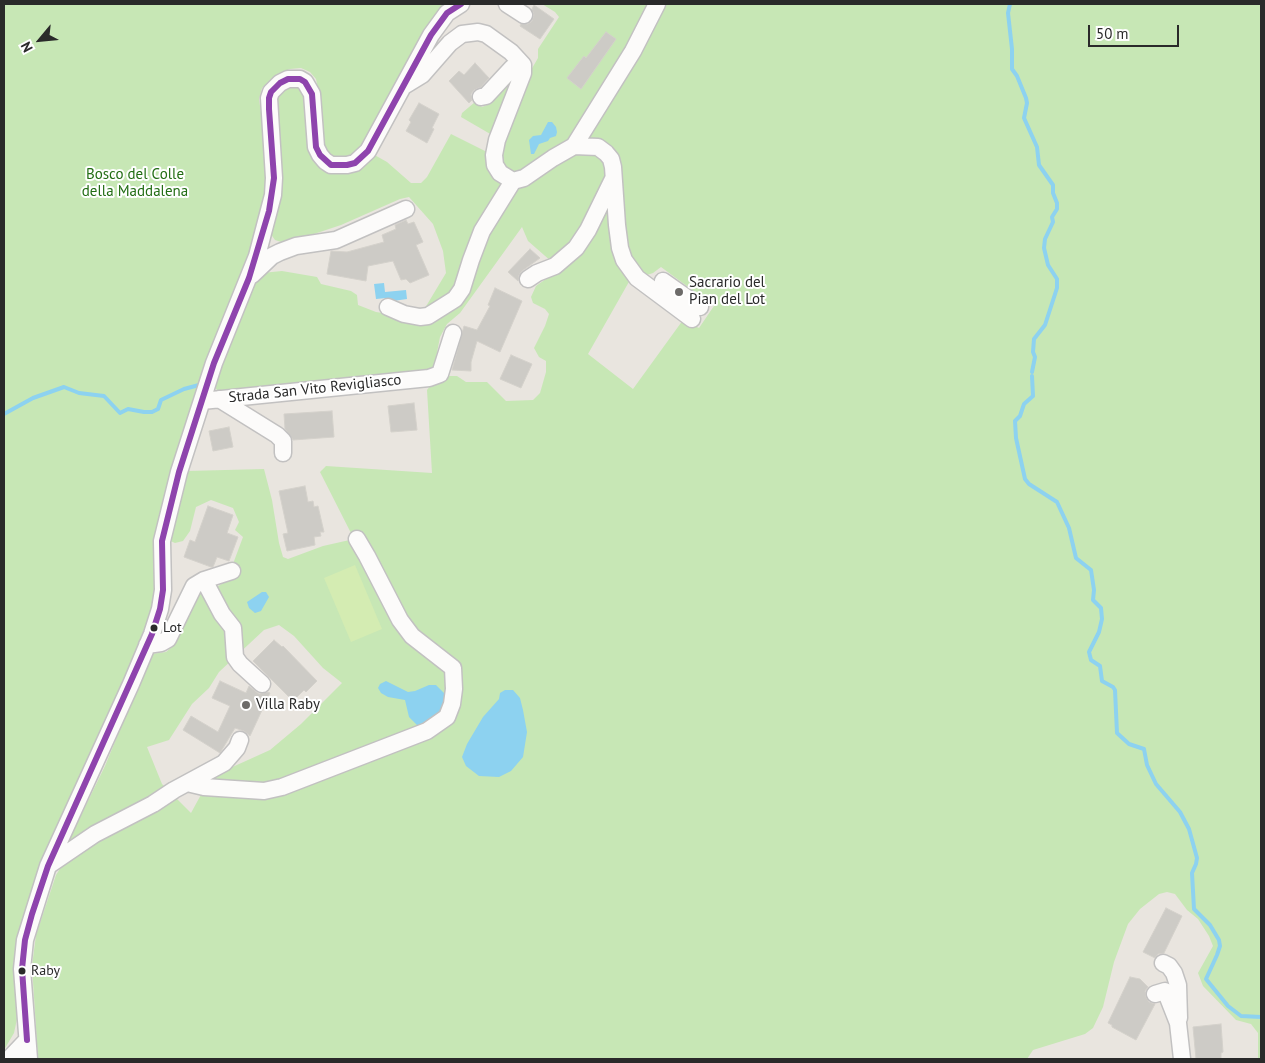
<!DOCTYPE html>
<html>
<head>
<meta charset="utf-8">
<style>
	body { margin:0 }
	#map { position:relative; width:1265px; height:1063px; overflow:hidden; background:#e9e5df; font-family:"PT Sans",sans-serif }
	canvas { display:block }
	.frame { position:absolute; inset:0; border:5px solid #2a2a2a; pointer-events:none }
	.north { position:absolute; left:15px; top:15px; width:50px; height:50px; -webkit-text-stroke:4px #fff; paint-order:stroke; rotate:242deg; font-size:14px; font-weight:700; line-height:20px; text-align:center; color:#2a2a2a }
	.north::after { content:''; display:block; margin:auto; width:18px; height:22px; background:#2a2a2a; clip-path:polygon(50% 0,100% 100%,50% 72%,0 100%) }
	.scale { position:absolute; left:1088px; top:25px; width:91px; height:22px; box-sizing:border-box; border:2px solid #2a2a2a; border-top:0; padding-left:6px; font-size:15px; line-height:18px; white-space:nowrap; color:#2a2a2a; -webkit-text-stroke:4px #fff; paint-order:stroke }
</style>
</head>
<body>
<div id="map">
<canvas width="1265" height="1063"></canvas>
<div class="frame"></div>
<div class="north">N</div>
<div class="scale">50 m</div>
</div>
<script>
const g = document.querySelector('canvas').getContext('2d');
g.lineJoin = 'round';
function fill(path, color) { g.fillStyle = color; g.fill(path, 'evenodd'); }
const toPath = rows => new Path2D(rows.map(r => 'M' + r).join(''));
function stroke(path, color, width, dash) { g.strokeStyle = color; g.lineWidth = width; g.lineCap = dash ? 'butt' : 'round'; g.setLineDash(dash || []); g.stroke(path); }
function label(font, color, halo, rows, align = 'center') {
  g.font = font + ' "PT Sans",sans-serif'; g.lineWidth = 4; g.setLineDash([]); g.textBaseline = 'middle'; g.strokeStyle = halo; g.fillStyle = color; for (const [text, x, y, turn = 0] of rows) {
    g.save(); g.translate(x, y); g.rotate((+turn || 0) * Math.PI / 180); g.textAlign = isNaN(turn) ? turn : align; if (halo) g.strokeText(text, 0, 0); g.fillText(text, 0, 0); g.restore();
  }
}
const green = toPath([
	[4,4,453,4,365,144,348,159,338,158,329,154,322,144,319,94,316,79,310,72,301,68,290,69,276,75,262,88,259,99,264,133,267,184,260,225,233,300,157,586,152,621,39,872,27,907,19,938,16,999,17,1019,14,1033,4,1050],
	[542,4,653,4,572,139,521,174,514,173,501,164,501,142,531,70,538,58,538,49,559,17,555,12],
	[663,4,1261,4,1261,1059,1258,1059,1258,1033,1251,1024,1236,1020,1203,986,1198,973,1213,946,1209,936,1198,919,1187,910,1175,894,1167,892,1159,894,1140,909,1128,924,1114,962,1103,1007,1093,1028,1085,1034,1033,1050,1027,1059,38,1059,32,966,36,935,56,875,63,864,66,846,105,766,151,654,166,652,173,646,199,592,217,587,227,580,243,537,235,530,239,522,233,508,211,500,196,507,190,531,183,541,175,543,168,540,187,471,264,469,272,500,279,543,283,557,288,559,323,546,354,539,320,472,326,466,432,473,427,390,430,386,443,382,447,376,457,376,466,382,487,382,506,401,533,400,540,393,546,372,546,361,539,357,534,348,545,326,549,314,545,309,533,303,531,297,536,286,550,276,552,262,528,241,522,227,460,313,447,324,440,337,435,363,432,369,425,374,221,393,216,389,213,383,253,281,262,273,282,271,317,277,321,284,351,291,357,295,358,305,376,312,389,314,413,308,425,308,446,273,443,251,433,224,409,197,400,199,341,225,308,236,281,242,275,240,270,233,277,99,281,93,290,87,298,88,305,98,317,163,328,172,346,174,361,166,371,153,387,162,411,183,421,183,427,177,451,134,489,153,515,188,571,155,586,151,601,156,606,166,630,280,588,354,633,389,683,320,699,328,714,306,661,267,653,273,644,276,626,248,618,162,584,140],
	[279,625,294,636,323,668,342,683,301,724,270,750,217,774,209,780,191,813,162,784,147,747,169,740,192,704,209,688,219,672,264,630],
	[511,74,516,74,492,135,461,117,462,113,475,102,482,107,487,105]
]);
const pitch = toPath([
	[355,565,382,629,351,642,324,578]
]);
const water = toPath([
	[548,122,552,122,556,127,557,132,556,136,550,138,548,141,539,144,534,154,531,154,529,140,533,136,541,135],
	[384,283,385,292,406,290,407,299,386,302,386,298,376,299,374,284],
	[262,592,266,592,269,597,261,611,255,613,249,608,247,602],
	[386,681,408,692,415,691,429,685,436,685,446,695,446,702,440,714,431,721,418,726,409,717,405,700,388,697,381,693,378,688,380,684],
	[505,690,513,690,520,698,523,710,527,732,523,757,511,771,499,777,479,776,466,766,462,757,467,744,483,717,499,699,500,693]
]);
const stream = toPath([
	[1010,4,1008,13,1012,49,1012,69,1017,76,1026,98,1027,103,1024,118,1037,147,1039,165,1053,185,1053,193,1057,203,1057,209,1052,217,1053,222,1045,239,1044,248,1048,265,1057,279,1057,288,1045,325,1034,339,1033,352,1035,357,1032,372],
	[1032,376,1033,396,1024,404,1020,416,1015,421,1016,438,1025,479,1029,484,1057,502,1069,528,1076,558,1091,570,1094,590,1093,600,1101,608,1102,619,1099,632,1089,652,1091,660,1100,666,1102,681,1113,687,1115,690,1117,733,1129,744,1144,749,1147,765,1156,784,1180,812,1189,829,1197,858,1196,864,1192,873,1194,909,1210,925,1219,940,1220,946,1217,955,1206,979,1228,1006,1241,1016,1261,1017],
	[4,414,33,398,64,387,79,393,104,396,120,413,128,409,144,412,152,412,158,409,161,400,184,389,199,385]
]);
const building = toPath([
	[534,5,554,19,540,39,520,26,521,24,528,24,532,21,534,15,532,9,534,5],
	[606,32,616,39,581,89,567,78,584,56,586,58,606,32],
	[475,63,489,78,481,87,474,90,471,94,472,100,469,103,449,81,459,71,464,75,475,63],
	[419,103,439,114,432,128,434,129,427,143,406,131,411,122,409,120,419,103],
	[406,220,408,224,414,222,423,242,416,245,429,275,410,283,406,279,401,280,393,261,368,266,366,281,327,274,331,251,347,252,384,242,382,235,396,229,395,225,406,220],
	[530,249,540,258,522,271,519,275,518,281,508,272,530,249],
	[495,288,522,301,500,352,477,341,471,362,471,371,452,370,464,326,477,330,490,306,488,305,495,288],
	[511,355,532,364,521,388,500,379,511,355],
	[414,403,417,430,391,432,388,406,414,403],
	[332,411,334,437,293,440,285,429,284,414,332,411],
	[229,427,233,447,213,451,209,431,229,427],
	[305,486,308,502,313,501,314,507,318,506,324,532,320,532,321,536,314,537,315,545,287,551,283,534,288,533,279,491,305,486],
	[208,506,233,515,227,533,238,537,229,561,217,557,213,567,211,567,184,557,190,540,195,542,208,506],
	[274,640,282,647,283,646,317,681,306,692,304,690,293,701,253,661,274,640],
	[220,681,246,693,249,686,259,694,268,692,270,693,250,736,244,731,235,728,220,753,183,730,191,716,218,732,230,706,212,698,220,681],
	[1166,908,1182,916,1164,953,1158,954,1155,958,1143,952,1166,908],
	[1130,977,1140,979,1148,987,1145,991,1146,997,1149,1002,1155,1004,1136,1040,1112,1027,1112,1025,1108,1023,1130,977],
	[1221,1024,1223,1052,1221,1053,1221,1059,1196,1059,1193,1027,1221,1024]
]);
const minor = toPath([
	[507,4,524,15],
	[404,86,422,75,450,43,462,34,478,32,486,34,511,52,523,65,523,73,497,140,494,155,495,165,500,173,513,181,524,178,553,158,574,146,598,147,606,153,611,159,613,167,617,225,620,248,624,260,637,278,692,319],
	[481,97,486,96,512,68,523,65],
	[574,146,633,51,657,4],
	[252,275,272,256,280,252,296,246,336,240,406,209],
	[528,279,537,273,555,266,576,248,588,230,613,179],
	[663,281,700,307],
	[388,307,404,314,420,317,428,316,455,299,462,289,471,260,482,231,513,181],
	[219,399,277,435,283,441,283,453],
	[202,401,429,378,440,374,453,333],
	[204,580,222,614,233,628,235,657,240,664,262,684],
	[147,645,161,643,168,639,194,586,204,580,232,571],
	[187,783,204,787,264,791,282,787,427,731,447,717,452,704,454,689,453,668,412,636,400,620,367,556,357,539],
	[48,866,95,834,153,804,174,790,224,763,237,748,240,740],
	[1163,963,1169,966,1174,973,1178,985,1179,1018],
	[1155,994,1165,991,1167,995,1178,1023,1182,1059],
	[9,1059,27,1040],
	[29,1059,22,969,25,940,48,866,131,684,152,634,160,609,163,590,162,541,179,472,214,363,257,256,273,195,274,178,269,98,271,92,280,83,288,79,300,79,305,82,312,94,316,147,320,155,325,161,331,165,347,165,355,163,368,151,431,35,447,13,461,4]
]);
const bus1 = toPath([
	[27,1040,22,969,25,940,32,914,48,866,152,634,160,609,163,590,162,541,179,472,214,363,249,278,269,211,274,178,269,109,269,98,271,92,280,83,288,79,300,79,305,82,312,94,316,147,320,155,331,165,347,165,355,163,368,151,431,35,447,13,461,4]
]);
const markers = [
	[679,292,5,"#6d6b69"],
	[154,628,4.5,"#2a2a2a"],
	[246,705,5,"#6d6b69"],
	[22,971,4.5,"#2a2a2a"]
];
const busNames = [
	["Lot",163,628],
	["Raby",31,971]
];
const parkNames = [
	["Bosco del Colle",135,175],
	["della Maddalena",135,192]
];
const poiNames = [
	["Sacrario del",689,283],
	["Pian del Lot",689,300],
	["Villa Raby",256,705]
];
const streetNames = [
	["Strada San Vito Revigliasco",315,389,-6]
];
fill(green, '#c7e7b5');
fill(pitch, '#d4ecb2');
fill(water, '#8dd2f0');
stroke(stream, '#8dd2f0', 4);
fill(building, '#cdcbc6');
stroke(building, '#d4d1cb', 1);
stroke(minor, '#c2c1c1', 19);
stroke(minor, '#fcfbfa', 16);
stroke(bus1, '#8e44ad', 6);
for (const [x, y, r, color] of markers) { const dot = new Path2D(); dot.arc(x, y, r, 0, 2 * Math.PI); g.fillStyle = color; g.fill(dot); stroke(dot, '#fff', 2); }
label('14px', '#2a2a2a', '#fff', busNames, 'left');
label('15px', '#226d14', '#fff', parkNames);
label('15px', '#2a2a2a', '#fff', poiNames, 'left');
label('15px', '#2a2a2a', '#fff', streetNames);
</script>
</body>
</html>
